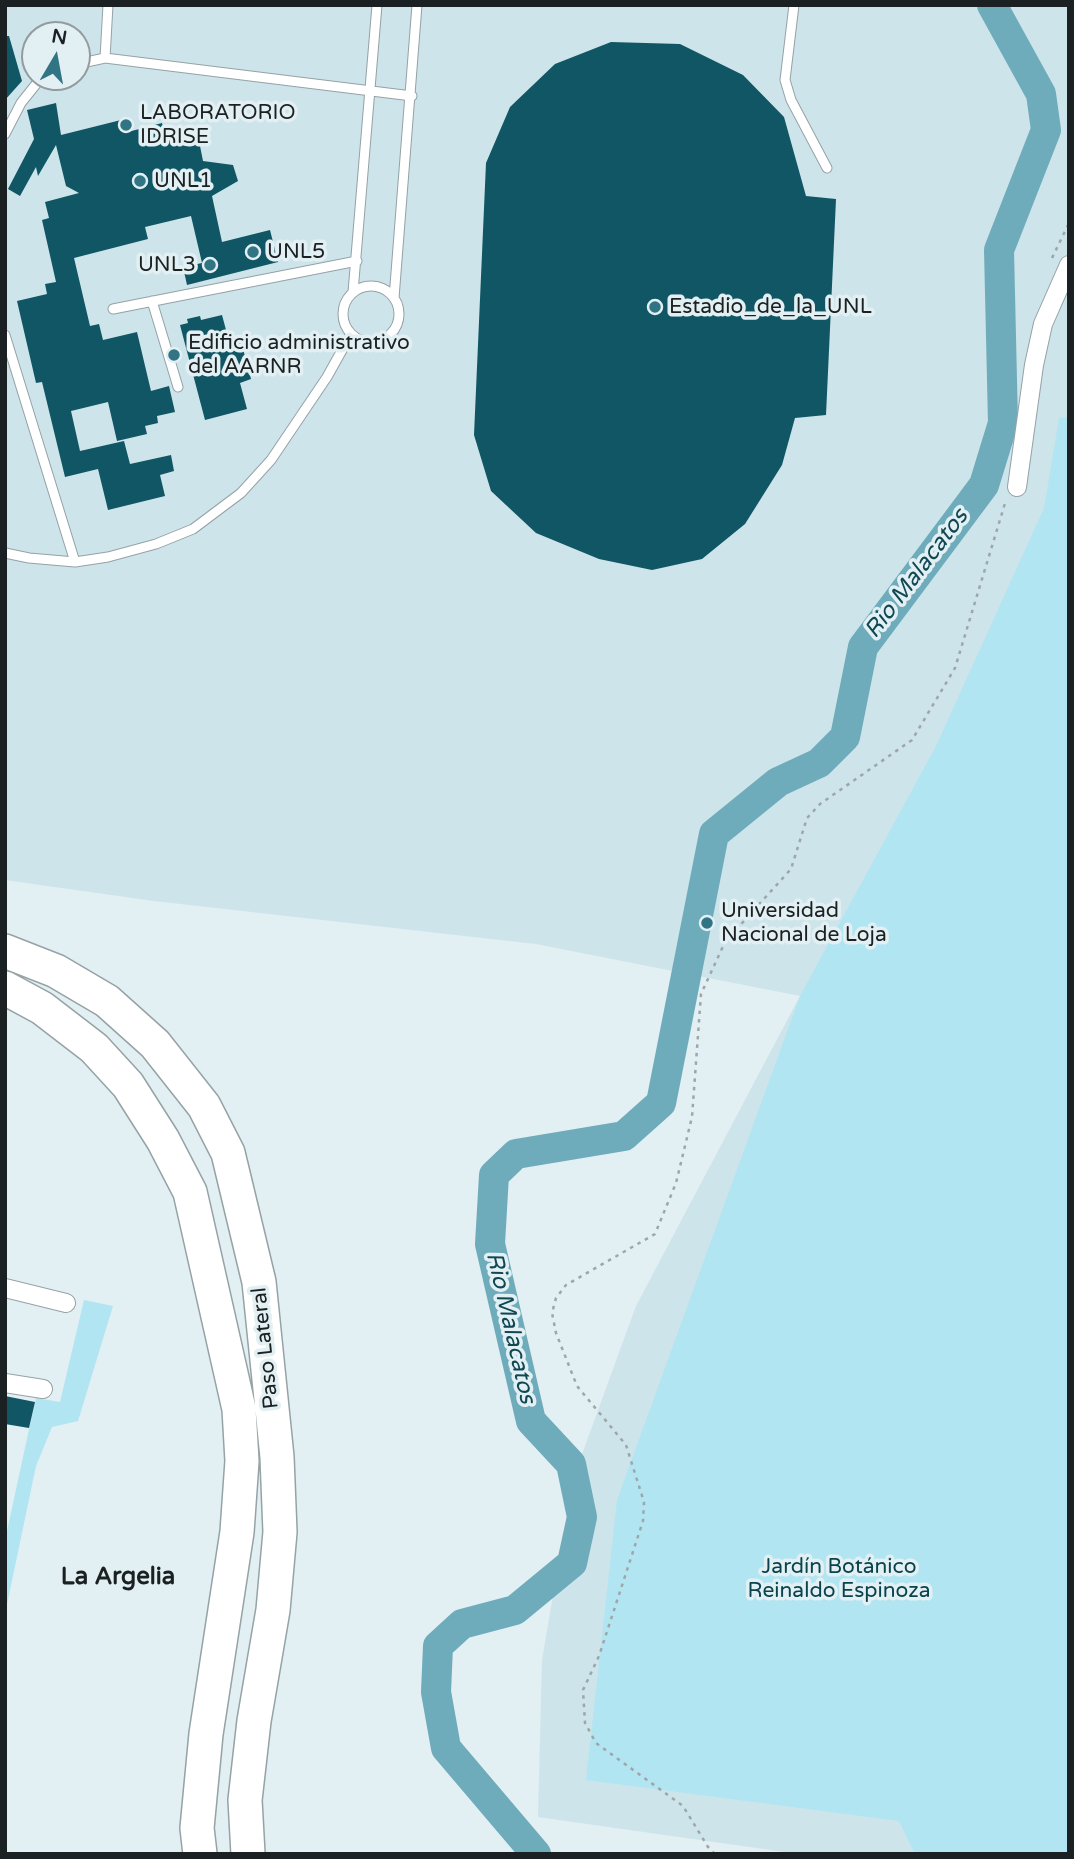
<!DOCTYPE html>
<html>
<head>
<meta charset="utf-8">
<style>
	body { margin:0 }
	#map { position:relative; width:1074px; height:1859px; overflow:hidden; background:#e2eff3; font-family:"Varela Round",sans-serif }
	canvas { display:block }
	.frame { position:absolute; inset:0; border:7px solid #1b2022; pointer-events:none }
	.north { position:absolute; left:21px; top:21px; width:70px; height:70px; box-sizing:border-box; background:#e2eff3; border:2px solid #929c9f; border-radius:50%; rotate:10deg; font-size:19px; font-weight:700; line-height:28px; text-align:center; color:#1b2022 }
	.north::after { content:''; display:block; margin:auto; width:24px; height:32px; background:#317585; clip-path:polygon(50% 0,100% 100%,50% 72%,0 100%) }
</style>
</head>
<body>
<div id="map">
<canvas width="1074" height="1859"></canvas>
<div class="frame"></div>
<div class="north">N</div>
</div>
<script>
const g = document.querySelector('canvas').getContext('2d');
g.lineJoin = 'round';
function fill(path, color) { g.fillStyle = color; g.fill(path, 'evenodd'); }
const toPath = rows => new Path2D(rows.map(r => 'M' + r).join(''));
function stroke(path, color, width, dash) { g.strokeStyle = color; g.lineWidth = width; g.lineCap = dash ? 'butt' : 'round'; g.setLineDash(dash || []); g.stroke(path); }
function label(font, color, halo, rows, align = 'center') {
  g.font = font + ' "Varela Round",sans-serif'; g.lineWidth = 7; g.setLineDash([]); g.textBaseline = 'middle'; g.strokeStyle = halo; g.fillStyle = color; for (const [text, x, y, turn = 0] of rows) {
    g.save(); g.translate(x, y); g.rotate((+turn || 0) * Math.PI / 180); g.textAlign = isNaN(turn) ? turn : align; if (halo) g.strokeText(text, 0, 0); g.fillText(text, 0, 0); g.restore();
  }
}
const built = toPath([
	[5,5,1069,5,1069,1854,799,1854,538,1817,542,1660,573,1479,636,1306,800,996,536,944,154,901,5,880],
	[35,35,77,35,77,77,35,77]
]);
const green = toPath([
	[1069,417,1069,1854,915,1854,899,1821,586,1780,617,1500,800,996,936,746,1044,508,1059,418],
	[84,1300,113,1306,78,1421,52,1427,36,1466,5,1614,5,1540,35,1402,36,1398,60,1402]
]);
const river = toPath([
	[536,1854,446,1748,436,1692,438,1646,462,1624,515,1610,572,1563,582,1517,571,1464,531,1421,490,1244,494,1175,516,1154,624,1136,661,1103,714,834,778,782,819,763,845,737,863,647,984,485,1003,423,999,250,1046,130,1041,94,992,5]
]);
const building = toPath([
	[5,36,9,36,22,81,5,100],
	[611,42,680,44,743,75,784,117,806,196,836,199,826,415,795,418,782,465,745,524,702,559,652,570,599,559,536,533,491,491,474,435,486,163,510,107,555,64],
	[56,103,61,135,121,120,124,133,162,123,165,135,185,131,188,143,199,141,203,161,233,165,238,181,212,196,222,242,270,230,278,262,187,285,183,267,202,263,191,216,145,227,148,239,74,258,90,326,99,324,103,340,137,332,151,391,169,386,175,412,157,416,158,423,145,426,147,434,117,441,108,402,71,411,80,451,124,441,130,464,171,455,174,471,160,475,165,496,108,510,98,469,65,477,42,382,36,383,17,301,47,294,45,284,56,282,42,220,49,218,45,202,79,193,66,186,56,145,38,176,36,167,20,196,8,189,34,139,27,110],
	[222,315,229,341,240,338,251,379,240,383,247,409,205,420,180,325,188,323,187,319,200,316,201,320],
	[5,1396,35,1402,29,1428,5,1424]
]);
const path = toPath([
	[1052,258,1069,223],
	[715,1854,708,1847,683,1806,596,1743,585,1723,583,1690,599,1656,643,1521,644,1502,626,1445,577,1386,556,1333,552,1313,556,1298,566,1285,655,1234,676,1183,692,1117,701,994,725,942,791,869,807,818,820,804,912,740,955,668,1006,500]
]);
const lane = toPath([
	[794,5,785,80,791,100,827,168],
	[105,58,108,5],
	[77,64,105,58,412,96],
	[5,134,21,103,37,83,47,77],
	'343 314a28 28 0 1 1 56 0a28 28 0 1 1-56 0Z',
	[353,292,377,5],
	[394,298,417,5],
	[152,301,178,387],
	[113,309,357,261],
	[5,335,75,562],
	[5,553,29,558,75,562,108,557,156,544,193,529,241,493,271,460,327,377,351,334]
]);
const street = toPath([
	[1017,487,1034,365,1043,324,1069,265],
	[5,1288,66,1303],
	[5,1383,43,1389]
]);
const highway = toPath([
	[5,951,56,971,107,1001,155,1044,204,1106,228,1153,259,1282,277,1457,280,1532,273,1610,254,1721,245,1800,248,1854],
	[5,988,42,1008,94,1048,128,1085,163,1140,190,1192,239,1409,242,1461,237,1532,206,1734,197,1828,200,1854]
]);
const markers = [
	[126,125,7,"#317585"],
	[140,181,7,"#317585"],
	[253,252,7,"#317585"],
	[210,265,7,"#317585"],
	[655,307,7,"#317585"],
	[174,355,7,"#317585"],
	[707,923,7,"#317585"]
];
const poiNames = [
	["LABORATORIO",140,113],
	["IDRISE",140,137],
	["UNL1",154,181],
	["UNL5",267,252],
	["UNL3",196,265,"right"],
	["Estadio_de_la_UNL",669,307],
	["Edificio administrativo",188,343],
	["del AARNR",188,367],
	["Universidad",721,911],
	["Nacional de Loja",721,935]
];
const streetNames = [
	["Paso Lateral",266,1348,-96]
];
const parkNames = [
	["Jardín Botánico",839,1567],
	["Reinaldo Espinoza",839,1591]
];
const waterNames = [
	["Rio Malacatos",917,574,-53],
	["Rio Malacatos",510,1328,77]
];
const quarterNames = [
	["La Argelia",118,1578]
];
fill(built, '#cde4ea');
fill(green, '#b2e5f2');
stroke(river, '#6eacbc', 30);
fill(building, '#105664');
stroke(lane, '#95a2a6', 11);
stroke(street, '#95a2a6', 20);
stroke(highway, '#95a2a6', 36);
stroke(path, '#9da7aa', 2.5, [3.5, 5]);
stroke(lane, '#fff', 9);
stroke(street, '#fff', 18);
stroke(highway, '#fff', 33);
for (const [x, y, r, color] of markers) { const dot = new Path2D(); dot.arc(x, y, r, 0, 2 * Math.PI); g.fillStyle = color; g.fill(dot); stroke(dot, '#e2eff3', 2.5); }
label('21px', '#1b2022', '#e2eff3', poiNames, 'left');
label('21px', '#1b2022', '#e2eff3', streetNames);
label('21px', '#08434e', '#e2eff3', parkNames);
label('italic 23px', '#0f4753', '#e2eff3', waterNames);
label('bold 24px', '#1b2022', '#e2eff3', quarterNames);
</script>
</body>
</html>
